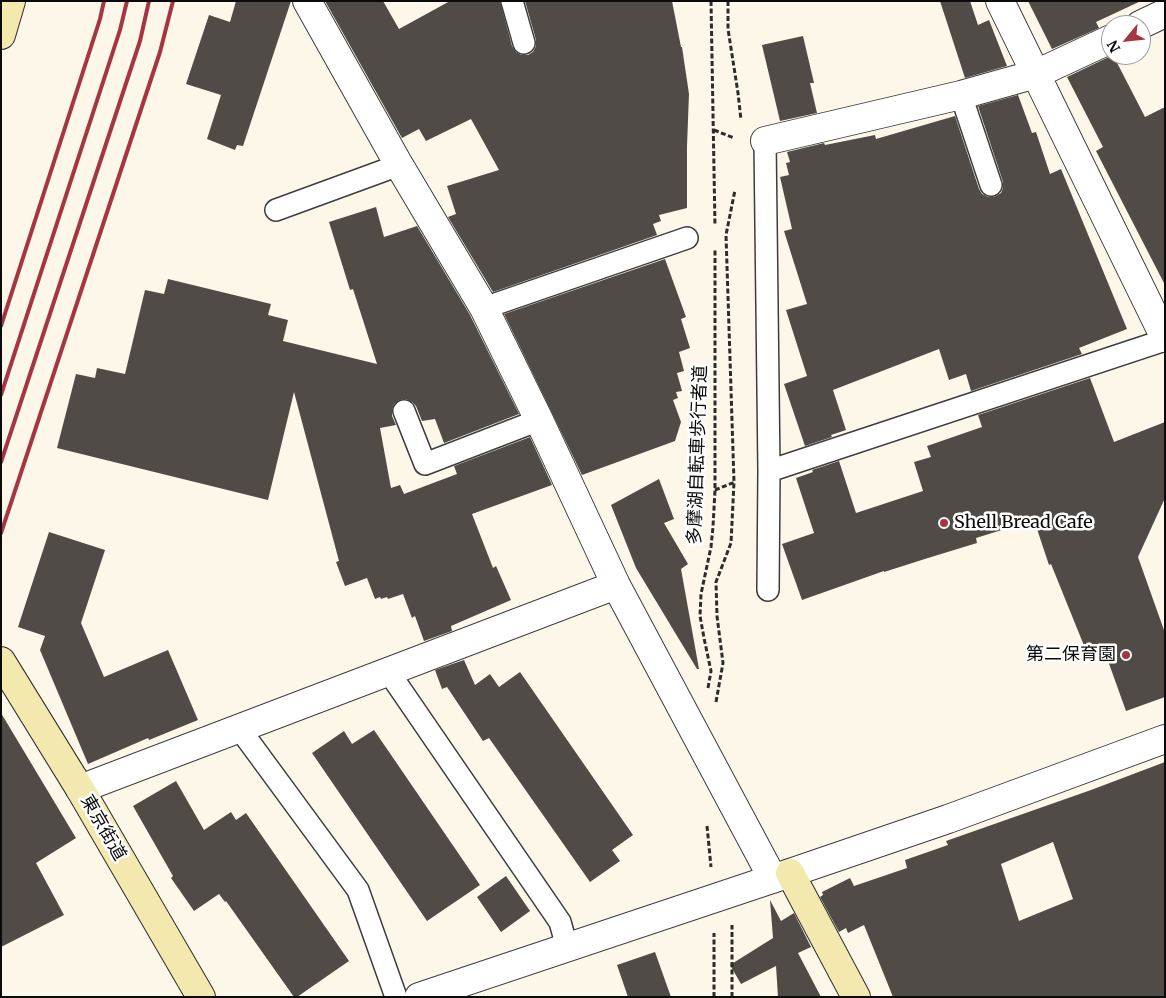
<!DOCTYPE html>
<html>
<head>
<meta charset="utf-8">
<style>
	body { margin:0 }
	#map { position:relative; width:1166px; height:998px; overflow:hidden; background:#fcf7e9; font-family:Merriweather,serif }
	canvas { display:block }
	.frame { position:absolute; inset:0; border:2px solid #0a0a0a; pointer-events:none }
	.north { position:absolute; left:1101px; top:15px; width:50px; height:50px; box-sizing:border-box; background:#fff; border:1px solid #9d9d9d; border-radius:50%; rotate:242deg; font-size:14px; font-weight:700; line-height:20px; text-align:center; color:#0a0a0a }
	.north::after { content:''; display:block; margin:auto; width:18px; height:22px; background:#a53641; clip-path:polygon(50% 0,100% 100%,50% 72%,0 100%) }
</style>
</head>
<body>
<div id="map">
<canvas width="1166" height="998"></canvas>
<div class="frame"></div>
<div class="north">N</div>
</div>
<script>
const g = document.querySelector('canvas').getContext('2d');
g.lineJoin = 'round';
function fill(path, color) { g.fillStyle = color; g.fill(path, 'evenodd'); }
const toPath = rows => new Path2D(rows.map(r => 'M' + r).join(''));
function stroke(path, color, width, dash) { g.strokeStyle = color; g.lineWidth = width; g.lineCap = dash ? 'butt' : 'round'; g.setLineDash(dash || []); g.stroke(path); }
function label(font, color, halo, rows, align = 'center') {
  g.font = font + ' Merriweather,"Noto Sans JP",serif'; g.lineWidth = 5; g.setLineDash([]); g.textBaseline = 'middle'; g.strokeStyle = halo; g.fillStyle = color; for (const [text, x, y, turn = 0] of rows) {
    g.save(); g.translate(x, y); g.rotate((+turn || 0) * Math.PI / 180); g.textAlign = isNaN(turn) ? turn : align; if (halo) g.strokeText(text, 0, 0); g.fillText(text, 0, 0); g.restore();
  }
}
const building = toPath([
	[236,1,291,1,243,146,237,145,235,150,207,139,221,95,186,84,209,15,230,22],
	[325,1,383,1,399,29,450,1,500,1,512,46,516,52,521,55,528,55,533,52,536,46,536,40,525,1,672,1,681,47,682,47,689,94,687,146,687,208,659,215,661,221,653,224,657,235,493,292,448,217,456,214,447,186,499,170,471,119,426,141,419,129,402,138],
	[940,1,970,1,978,25,989,20,1007,66,965,78],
	[1028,1,1141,1,1096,22,1099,28,1052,49],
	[803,36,814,83,810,83,817,113,780,121,762,45],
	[1113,55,1145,117,1165,107,1165,285,1096,151,1103,147,1067,77],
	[1018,95,1032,133,1036,132,1050,174,1061,169,1127,329,1079,348,1082,354,971,391,966,374,949,380,939,349,833,390,846,430,831,435,832,437,805,446,784,384,807,376,786,310,807,304,784,231,792,229,780,177,789,175,786,163,790,162,787,152,824,143,825,145,875,135,876,139,955,116,979,189,982,194,988,197,994,197,1001,193,1003,188,1003,182,978,106],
	[376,207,384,237,417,226,470,315,519,414,444,443,435,419,422,421,416,406,412,402,406,399,399,400,394,404,392,410,392,416,396,425,380,428,391,488,400,485,404,494,457,474,454,466,530,437,552,485,472,514,493,568,496,566,511,600,451,626,452,631,424,641,415,616,412,618,403,594,388,599,387,597,381,599,380,597,375,599,367,578,345,586,336,562,339,561,294,392,268,500,57,448,76,374,95,378,97,368,125,374,145,290,164,294,168,279,271,304,268,315,288,320,283,341,377,364,353,289,350,290,329,222],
	[665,259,686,317,681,319,690,348,679,352,684,371,677,373,682,391,676,392,678,398,673,400,681,422,675,441,582,475,504,314],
	[1090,378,1114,442,1165,422,1165,498,1138,557,1165,633,1165,697,1126,711,1103,647,1087,653,1051,564,1049,565,1034,520,976,538,977,543,928,558,884,572,884,571,802,600,782,544,814,533,796,478,813,472,812,470,839,461,856,513,923,491,914,462,931,457,927,446,982,427,978,415],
	[659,479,674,519,664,523,688,564,681,569,699,669,697,669,636,568,611,505],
	[49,532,105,550,81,623,104,677,168,650,198,720,149,740,148,738,88,764,40,650,45,636,18,627],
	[464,660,475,685,490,674,499,687,520,672,633,835,612,850,620,861,590,882,489,738,483,741,447,687,442,689,435,670],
	[1,713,76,838,36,863,64,915,1,947],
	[374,730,480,885,427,921,312,753,344,731,352,744],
	[1165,762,1165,997,893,997,864,925,848,933,846,928,839,932,820,897,823,895,822,892,850,878,854,886,907,868,905,860,948,845,946,841,1091,790],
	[1053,842,1073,899,1019,921,1001,864],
	[176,781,204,830,231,812,236,820,246,813,349,961,297,997,294,997,226,901,225,902,219,894,194,911,171,878,173,876,133,806],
	[506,876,530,911,501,932,477,897],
	[770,900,781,921,794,913,811,947,798,953,821,997,778,997,776,966,741,984,730,965,773,938],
	[655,952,671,997,628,997,617,965]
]);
const path = toPath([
	[711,1,715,226],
	[728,1,728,29,738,93,741,120],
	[714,130,734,138],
	[715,490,735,482],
	[708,688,711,671,704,638,700,616,701,594,711,547,713,527,715,490,715,249],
	[716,702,723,663,717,616,716,582,731,543,734,482,726,235,735,190],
	[707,826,711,867],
	[714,997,714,933],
	[732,997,732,925]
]);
const lane = toPath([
	[512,1,524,43],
	[961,95,991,185],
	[765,141,769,471,768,590],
	[276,210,399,165],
	[484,308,687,238],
	[404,411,425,464,539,420],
	[769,471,1165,340],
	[388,671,560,922,567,947],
	[239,728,358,890,396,997]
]);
const street = toPath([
	[307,1,399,165,484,308,539,420,616,585,773,879],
	[1000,1,1165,338],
	[1140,25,1165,13],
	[765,141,961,95,1036,74,1111,39],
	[80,789,616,585],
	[419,997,790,873,948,819,1165,739]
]);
const secondary = toPath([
	[1,35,11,1],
	[1,661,80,789,201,997],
	[790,873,856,997]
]);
const rail = toPath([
	[1,326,100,19,104,1],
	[1,395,120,30,127,1],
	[1,462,140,41,149,1],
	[1,533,160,52,173,1]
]);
const markers = [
	[944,523,5,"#a53641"],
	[1126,655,5,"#a53641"]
];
const streetNames = [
	["多摩湖自転車歩行者道",698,455,-88],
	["東京街道",103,828,60]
];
const poiNames = [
	["Shell Bread Cafe",954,523],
	["第二保育園",1116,655,"right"]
];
fill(building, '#514b48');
stroke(lane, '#3d3d3d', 24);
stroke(street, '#3d3d3d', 30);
stroke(secondary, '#2c2c2c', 30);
stroke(path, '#2c2c2c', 3, [5, 2.5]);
stroke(lane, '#fff', 21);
stroke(street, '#fff', 28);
stroke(secondary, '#f3e8ad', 28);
stroke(rail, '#a53641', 4);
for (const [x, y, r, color] of markers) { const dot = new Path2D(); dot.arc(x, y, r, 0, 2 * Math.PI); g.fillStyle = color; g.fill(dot); stroke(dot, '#fff', 2); }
label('18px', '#0a0a0a', '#fff', streetNames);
label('18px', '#0a0a0a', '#fff', poiNames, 'left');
</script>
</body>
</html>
